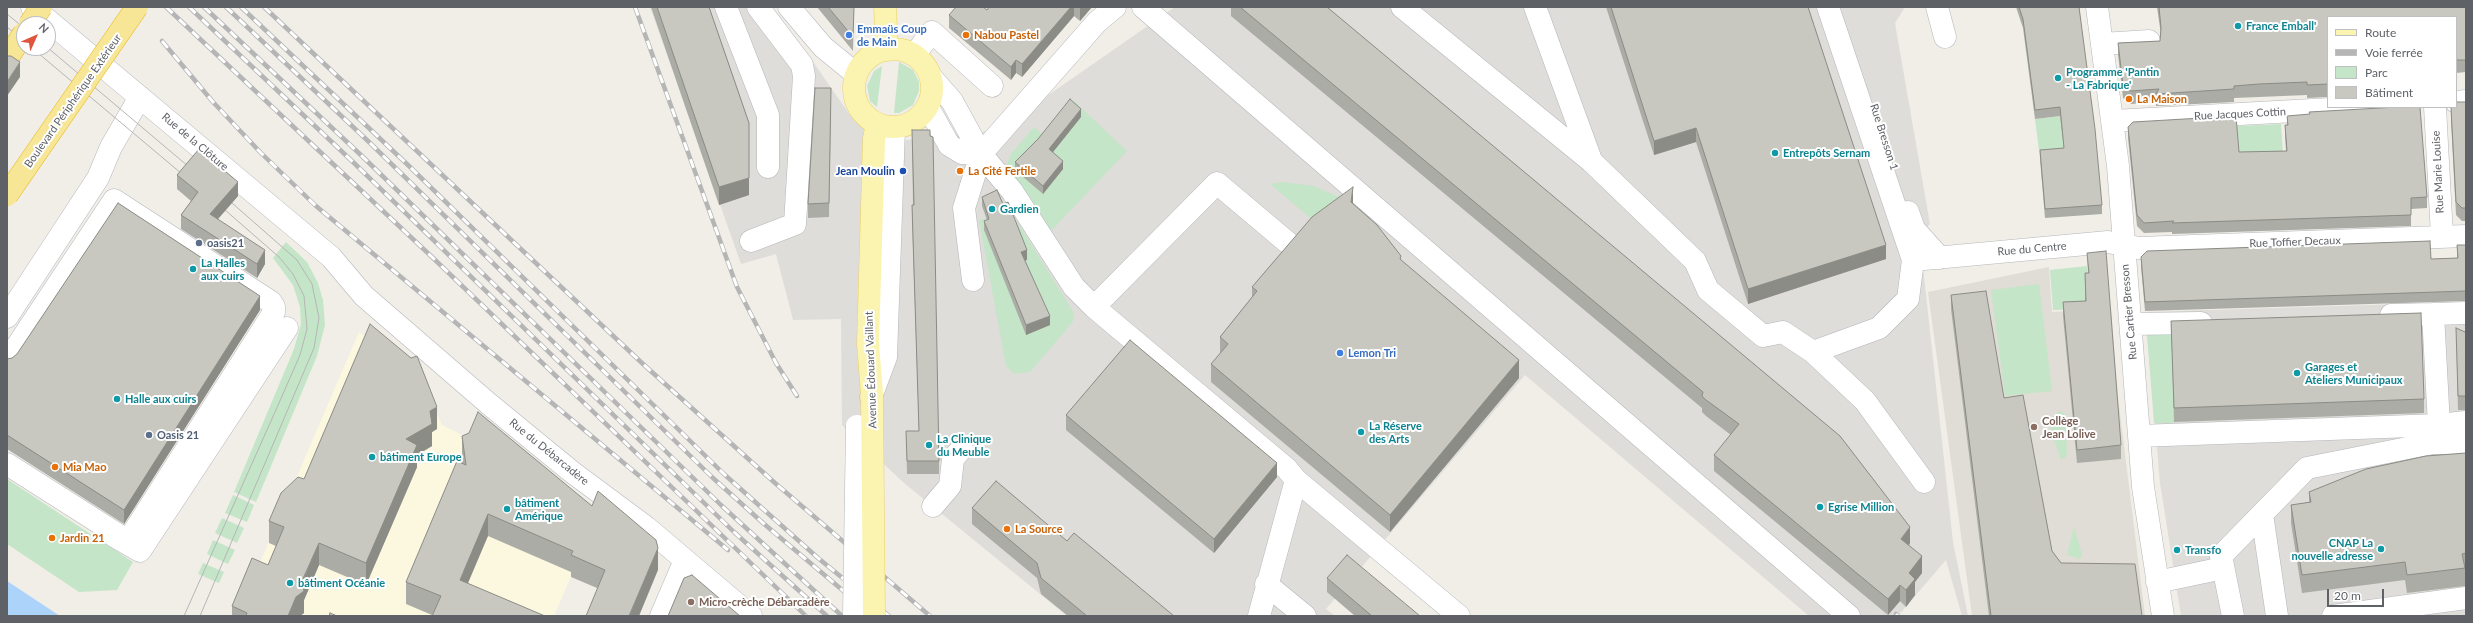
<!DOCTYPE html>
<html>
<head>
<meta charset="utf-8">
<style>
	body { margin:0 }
	#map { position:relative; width:2473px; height:623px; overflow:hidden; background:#f0eee7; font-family:Lato,sans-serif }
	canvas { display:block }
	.frame { position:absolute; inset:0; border:8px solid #5e6166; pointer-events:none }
	.legend { position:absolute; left:2327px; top:16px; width:130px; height:92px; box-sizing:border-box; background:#fff; border:1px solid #bfc0c2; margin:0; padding:5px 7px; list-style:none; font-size:12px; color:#5e6166 }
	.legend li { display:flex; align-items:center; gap:8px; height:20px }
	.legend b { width:20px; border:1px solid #bfc0c2 }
	.north { position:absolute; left:16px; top:16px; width:40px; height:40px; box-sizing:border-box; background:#fff; border:1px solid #bfc0c2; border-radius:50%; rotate:45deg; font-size:11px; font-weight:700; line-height:16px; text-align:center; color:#5e6166 }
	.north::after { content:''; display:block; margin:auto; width:14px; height:18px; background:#e0553d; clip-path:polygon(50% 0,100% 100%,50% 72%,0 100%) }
	.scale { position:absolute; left:2327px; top:589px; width:57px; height:18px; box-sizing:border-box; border:2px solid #5e6166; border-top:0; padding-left:5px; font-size:12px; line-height:14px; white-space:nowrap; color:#5e6166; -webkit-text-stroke:3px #fff; paint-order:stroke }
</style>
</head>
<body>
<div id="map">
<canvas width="2473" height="623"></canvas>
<div class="frame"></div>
<ul class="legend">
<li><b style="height:5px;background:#fbf4b1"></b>Route</li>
<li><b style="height:5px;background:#b5b5b6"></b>Voie ferrée</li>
<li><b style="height:11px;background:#c5e5c8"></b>Parc</li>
<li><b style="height:11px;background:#c8c8c1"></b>Bâtiment</li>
</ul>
<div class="north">N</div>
<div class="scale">20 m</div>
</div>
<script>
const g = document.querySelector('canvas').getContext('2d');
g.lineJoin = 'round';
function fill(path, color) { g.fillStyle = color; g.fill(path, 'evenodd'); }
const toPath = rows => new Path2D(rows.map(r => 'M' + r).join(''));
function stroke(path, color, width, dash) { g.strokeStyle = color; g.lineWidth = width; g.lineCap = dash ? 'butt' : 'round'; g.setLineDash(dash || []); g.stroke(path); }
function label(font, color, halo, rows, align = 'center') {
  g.font = font + ' Lato,sans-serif'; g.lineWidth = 4; g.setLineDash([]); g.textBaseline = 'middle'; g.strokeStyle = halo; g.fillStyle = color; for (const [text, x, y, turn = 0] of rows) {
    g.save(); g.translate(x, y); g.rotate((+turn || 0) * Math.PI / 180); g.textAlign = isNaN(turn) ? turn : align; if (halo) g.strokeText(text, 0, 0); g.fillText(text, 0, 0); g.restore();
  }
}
const commercial = toPath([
	[359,332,420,377,442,425,474,441,592,528,554,616,237,616]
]);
const industrial = toPath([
	[650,7,768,7,811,59,850,115,881,143,998,130,1175,7,1905,7,1895,23,1930,224,1917,237,1922,258,1953,542,1968,616,1962,616,1946,560,1898,616,1809,616,1525,375,1326,609,1335,616,1067,616,904,483,842,425,841,319,793,320,776,254,741,264],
	[2466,302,2466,616,2181,616,2160,483,2145,312]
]);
const education = toPath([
	[2049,267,2052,312,2111,308,2118,397,2145,616,1972,616,1928,292]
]);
const green = toPath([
	[899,62,913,70,919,82,919,91,913,105,899,113,894,113],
	[882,66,877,107,870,101,867,86,874,71],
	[1074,101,1127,151,1051,231,1007,165,1010,155,1034,127,1046,137],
	[2060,116,2074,156,2040,159,2035,119],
	[2281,124,2283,154,2239,163,2236,126],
	[1283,182,1314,186,1339,197,1353,208,1321,227,1270,184],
	[1011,212,1074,313,1073,321,1067,329,1030,372,1014,374,1006,366,979,220],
	[286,242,307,262,318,283,323,300,325,325,317,356,256,502,234,492,294,349,301,324,300,307,293,285,273,258],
	[2087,266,2089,286,2086,309,2053,310,2050,270],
	[2039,284,2052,391,2005,396,1991,290],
	[2171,332,2174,423,2154,423,2147,334],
	[2060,411,2065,414,2067,452,2066,457,2061,460,2049,423,2049,420],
	[7,479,133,562,117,590,79,592,7,544],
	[233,495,254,505,247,522,225,513],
	[222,518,244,528,237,543,215,533],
	[2074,527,2082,555,2080,559,2067,555],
	[213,540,235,550,228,564,207,554],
	[203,563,224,572,219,583,198,574]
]);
const water = toPath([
	[7,581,60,616,7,616]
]);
const minor = toPath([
	[32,7,331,257,364,296,489,404,572,472,646,527,751,616],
	[726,7,768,115,768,167],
	[789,7,823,47,856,74],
	[1143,7,1849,616],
	[1402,7,1591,161,1695,261,1708,290,1763,336,1783,332,1813,352,1879,328,1908,299,1913,260],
	[1535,7,1591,160],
	[1828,7,1913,260,2108,242,2139,248,2466,236],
	[1937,7,1945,37],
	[2097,7,2118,166,2143,487,2163,616],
	[2102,44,2149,41],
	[914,55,932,32,992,86],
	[931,77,952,101,981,154,1012,191,1074,287,1094,307,1287,469,1296,480,1459,616],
	[2456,102,2466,101],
	[928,107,949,145,962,153,981,154],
	[2435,107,2442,236],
	[2113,121,2367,107],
	[1908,212,1914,229,1940,258],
	[751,241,795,224,804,76,802,65,758,7],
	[973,280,964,208,981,154,1097,22,1115,7],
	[1094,307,1217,183,1287,242],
	[2433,314,2466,313],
	[7,317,98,178,111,147,140,97],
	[2131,324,2201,323],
	[1813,352,1865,401,1924,482],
	[7,361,114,200,271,302,274,307,274,312,128,541,7,464],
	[871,397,886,357,894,128],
	[2439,425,2466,422],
	[2139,436,2439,425,2433,314,2391,315],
	[933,506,950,486,953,459,962,448],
	[2262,514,2277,616],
	[114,536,140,551,287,328],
	[2157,582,2223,568],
	[1266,584,1305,616],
	[661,616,685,560],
	[1259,616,1296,480],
	[2233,616,2221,556,2307,468,2433,443,2466,443],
	[2333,616,2466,598]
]);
const major = toPath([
	[885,7,887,50],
	'854 88a39 39 0 1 1 78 0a39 39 0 1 1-78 0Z',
	[872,394,868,344,874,139,877,124]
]);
const tram = toPath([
	[7,14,24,28],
	[7,27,24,41],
	[32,48,188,179],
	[48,48,195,172],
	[184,616,279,403,300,355,307,329,304,296,293,274,279,257,217,203],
	[200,616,314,348,319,318,312,284,297,260,224,196]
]);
const rail = toPath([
	[166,7,432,257,806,616],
	[189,7,353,162,734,532,827,616],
	[204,7,364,158,722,506,842,616],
	[226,7,369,142,713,478,763,523,873,616],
	[241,7,409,166,725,475,818,558,889,616],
	[264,7,643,364,775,483,930,616],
	[635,7,737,287,776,363,797,396],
	[162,41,213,102,261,153,316,206,728,550],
	[1896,614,1898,616]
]);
const minorBridge = toPath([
	[854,616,857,426]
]);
const majorBridge = toPath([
	[872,394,874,616]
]);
const highwayBridge = toPath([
	[30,24,41,7],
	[7,59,24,33],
	[7,195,137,7]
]);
const wall = toPath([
	[651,7,709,7,749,123,749,195,719,205],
	[817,7,854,7,853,51],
	[989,7,1092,7,1080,21,1074,16,1022,77,1016,73,1011,80,949,28,949,15,987,10],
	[1231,7,1327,7,1910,543,1909,546,1922,573,1915,582,1915,595,1906,607,1900,601,1888,615,1714,471,1714,455,1731,435,1706,416,1702,412,1702,408,1231,16],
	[1606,7,1808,7,1886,259,1748,304,1696,142,1654,155],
	[2016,7,2079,7,2102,205,2102,214,2045,218,2040,159,2040,150,2064,148,2060,116,2035,119,2023,28],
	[2157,7,2466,7,2466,72,2456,73,2456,17,2328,17,2328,97,2307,98,2307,95,2259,97,2234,98,2234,102,2156,106,2156,102,2131,104,2123,98,2118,55,2118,43,2160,41,2161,35],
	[2466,102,2466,221,2462,221,2456,215,2451,121,2451,108],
	[831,103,829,217,808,218,808,204],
	[2287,116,2427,197,2427,208,2411,209,2411,226,2172,234,2172,232,2144,233,2137,226,2128,138,2128,127,2239,152,2286,151,2285,136,2285,125,2287,125],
	[1081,117,1053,152,1063,169,1043,194,1015,170,1015,162],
	[912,130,939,461,939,474,907,474,906,431,919,431,912,218,912,205,913,205],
	[177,175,238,196,218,219,265,264,257,278,181,229,181,215,191,201,177,189],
	[982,197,1027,260,1025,260,1050,325,1026,335,984,230,984,221,987,220,982,206],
	[1353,204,1401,261,1519,378,1390,532,1211,382,1211,364,1220,354,1220,337,1252,297,1252,287],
	[2457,245,2466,245,2466,301,2145,311,2141,267,2141,257,2431,259,2457,258],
	[2087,253,2121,445,2121,459,2077,463,2063,316,2063,302,2085,301,2085,273,2088,273],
	[1951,295,2004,398,2052,551,2061,563,2142,616,1989,616,1951,309],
	[260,310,124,524,7,449,7,359],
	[2171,321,2424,399,2424,413,2174,422],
	[2456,328,2465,332,2466,332,2466,410,2458,410],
	[411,358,437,429,432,432,432,446,417,455,417,467,366,585,319,565,304,600,304,613,300,616,232,616,232,606,268,565,276,546,269,543,269,521,304,479],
	[1066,415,1277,477,1214,553,1066,430],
	[462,436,658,570,597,588,571,577,571,572,488,536,432,615,406,604,406,582,462,463],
	[2466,453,2466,571,2465,572,2465,586,2407,593,2405,580,2302,593,2291,523,2291,505,2309,502,2309,492],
	[972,508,1067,541,1174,616,1068,616,1041,594,1037,578,972,524],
	[1327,578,1420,616,1355,616,1327,592]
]);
const shadedWall = toPath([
	[1071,7,1074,7,1074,16,1022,77,1022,64],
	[1080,7,1092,7,1080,21],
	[1016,60,1016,73,1011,80,1011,67],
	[20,62,20,77,7,96,7,82],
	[1081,109,1081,117,1049,157,1049,149],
	[1696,128,1696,142,1654,155,1654,141],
	[1063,161,1063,169,1043,194,1043,186],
	[749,178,749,195,719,205,719,187],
	[238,182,238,196,210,228,210,214],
	[1353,187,1353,205,1351,202],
	[1886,245,1886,259,1748,304,1748,289],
	[265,250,265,264,257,278,257,264],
	[1027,250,1027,260,1021,262,1021,252],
	[260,296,260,310,124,524,124,510],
	[1050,316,1050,325,1026,335,1026,325],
	[1519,360,1519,378,1390,532,1390,515],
	[437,407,437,429,432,432,432,446,417,455,417,467,366,585,366,563,406,439,430,411],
	[1277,463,1277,477,1214,553,1214,539],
	[488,514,488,536,460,602,460,580],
	[1910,527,1910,543,1901,555,1901,539],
	[319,543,319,565,304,600,304,613,300,616,288,616],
	[658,548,658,570,639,616,629,616],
	[1922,556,1922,573,1915,582,1915,595,1906,607,1906,590,1909,573],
	[1900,585,1900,601,1888,615,1888,599]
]);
const building = toPath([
	[657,7,709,7,749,123,749,178,719,187,657,7],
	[828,7,854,7,853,37,828,7],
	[956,7,983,7,987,10,989,7,1071,7,1022,64,1016,60,1011,67,949,15,956,7],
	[1240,7,1327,7,1840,436,1910,527,1901,539,1922,556,1909,573,1915,579,1906,590,1900,585,1888,599,1714,455,1739,424,1706,400,1702,396,1703,392,1240,7],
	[1611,7,1808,7,1886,245,1748,289,1696,128,1654,141,1611,7],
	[2019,7,2079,7,2095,129,2102,205,2045,209,2040,150,2064,148,2060,107,2035,110,2023,19,2019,7],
	[2159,7,2466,7,2466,60,2456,60,2456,17,2328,17,2328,84,2307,85,2307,82,2259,84,2234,86,2234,89,2156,94,2159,89,2131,91,2123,85,2118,43,2160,41,2161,28,2159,7],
	[7,56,11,56,20,62,7,82,7,56],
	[815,88,831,88,829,203,808,204,815,88],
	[1070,99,1081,109,1049,149,1063,161,1043,186,1015,162,1038,139,1070,99],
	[2457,102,2466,102,2466,208,2462,208,2456,202,2451,108,2452,107,2456,107,2456,103,2457,102],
	[2398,107,2420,107,2427,197,2411,198,2411,215,2172,223,2174,221,2144,223,2137,215,2128,127,2133,122,2236,116,2239,152,2287,151,2285,125,2288,125,2287,116,2310,114,2309,112,2398,107],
	[912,130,930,130,930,136,933,137,939,461,907,461,906,431,919,431,912,205,914,205,912,130],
	[199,149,238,182,210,214,265,250,257,264,181,215,198,192,177,175,199,149],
	[1353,187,1351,202,1377,225,1401,256,1400,259,1519,360,1390,515,1211,364,1228,344,1220,337,1257,291,1252,287,1312,217,1353,187],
	[997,190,1003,204,1008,202,1027,250,1021,252,1050,316,1026,325,984,221,989,219,982,197,997,190],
	[118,203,260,296,124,510,7,435,7,359,12,358,17,354,118,203],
	[2430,241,2431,259,2458,258,2457,245,2466,245,2466,291,2145,302,2141,257,2147,251,2430,241],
	[2106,251,2121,445,2077,450,2063,302,2086,301,2085,273,2089,273,2087,253,2106,251],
	[1986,291,2004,398,2023,395,2052,551,2061,563,2135,564,2142,616,1991,616,1951,295,1986,291],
	[2421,313,2424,399,2174,408,2171,321,2421,313],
	[370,324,411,358,417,356,437,407,430,411,432,424,406,439,417,445,366,563,319,543,302,581,304,591,296,597,288,616,246,616,247,613,232,606,252,558,268,565,284,527,269,521,281,493,298,477,304,479,370,324],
	[2456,328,2465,332,2466,332,2466,396,2458,396,2456,328],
	[1130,340,1277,463,1214,539,1066,415,1130,340],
	[478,412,592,506,598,491,656,540,658,548,629,616,586,616,605,570,571,555,573,551,488,514,460,580,545,616,432,616,441,596,406,582,457,461,466,465,462,436,469,433,478,412],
	[2466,453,2466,553,2462,554,2465,568,2407,575,2405,562,2302,575,2291,505,2311,502,2309,492,2366,469,2426,456,2466,453],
	[996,481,1067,541,1074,533,1174,616,1087,616,1041,578,1037,563,972,508,996,481],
	[1347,555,1420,616,1372,616,1327,578,1347,555],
	[692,575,740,616,668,616,684,578,692,575],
	[330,613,337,616,329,616,330,613]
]);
const markers = [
	[2238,26,4,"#0f9aa8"],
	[849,35,4,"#3f7fe0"],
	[966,35,4,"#e8710a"],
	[2058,78,4,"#0f9aa8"],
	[2129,99,4,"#e8710a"],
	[1775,153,4,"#0f9aa8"],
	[903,171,4,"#1a4fb4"],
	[960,171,4,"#e8710a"],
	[992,209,4,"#0f9aa8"],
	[199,243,4,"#5c6f8a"],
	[193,269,4,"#0f9aa8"],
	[1340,353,4,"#3f7fe0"],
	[2297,373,4,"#0f9aa8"],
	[117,399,4,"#0f9aa8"],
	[2034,427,4,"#8d6e63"],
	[1361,432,4,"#0f9aa8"],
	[149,435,4,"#5c6f8a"],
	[929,445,4,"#0f9aa8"],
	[372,457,4,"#0f9aa8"],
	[55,467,4,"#e8710a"],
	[1820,507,4,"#0f9aa8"],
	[507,509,4,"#0f9aa8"],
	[1007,529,4,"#e8710a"],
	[52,538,4,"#e8710a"],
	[2381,549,4,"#0f9aa8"],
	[2177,550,4,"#0f9aa8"],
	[290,583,4,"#0f9aa8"],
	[691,602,4,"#8d6e63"]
];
const cultureNames = [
	["France Emball'",2246,26],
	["Programme 'Pantin",2066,72],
	["- La Fabrique'",2066,85],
	["Entrepôts Sernam",1783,153],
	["Gardien",1000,209],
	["La Halles",201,263],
	["aux cuirs",201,276],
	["Garages et",2305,367],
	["Ateliers Municipaux",2305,380],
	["Halle aux cuirs",125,399],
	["La Réserve",1369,426],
	["des Arts",1369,439],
	["La Clinique",937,439],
	["du Meuble",937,452],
	["bâtiment Europe",380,457],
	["bâtiment",515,503],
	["Amérique",515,516],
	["Egrise Million",1828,507],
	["CNAP La",2373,543,"right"],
	["nouvelle adresse",2373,556,"right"],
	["Transfo",2185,550],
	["bâtiment Océanie",298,583]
];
const shopNames = [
	["Emmaüs Coup",857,29],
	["de Main",857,42],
	["Lemon Tri",1348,353]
];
const foodNames = [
	["Nabou Pastel",974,35],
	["La Maison",2137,99],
	["La Cité Fertile",968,171],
	["Mia Mao",63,467],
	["La Source",1015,529],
	["Jardin 21",60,538]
];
const streetNames = [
	["Boulevard Périphérique Extérieur",73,101,-55],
	["Rue Jacques Cottin",2240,114,-3],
	["Rue Bresson 1",1884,137,72],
	["Rue de la Clôture",195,142,40],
	["Rue Marie Louise",2438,172,-93],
	["Rue Toffier Decaux",2295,242,-2],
	["Rue du Centre",2032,249,-5],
	["Rue Cartier Bresson",2129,312,-95],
	["Avenue Édouard Vaillant",871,370,-92],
	["Rue du Débarcadère",549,452,39]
];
const transitNames = [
	["Jean Moulin",895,171]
];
const serviceNames = [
	["oasis21",207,243],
	["Oasis 21",157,435]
];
const educationNames = [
	["Collège",2042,421],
	["Jean Lolive",2042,434],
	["Micro-crèche Débarcadère",699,602]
];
fill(commercial, '#fcf8df');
fill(industrial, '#dfddd9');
fill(education, '#dfddd5');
fill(green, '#c5e5c8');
fill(water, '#acd3fa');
stroke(minor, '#b4b6bb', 23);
stroke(major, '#eacf66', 23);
stroke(minor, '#fff', 22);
stroke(major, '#fbf4b1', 22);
stroke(tram, '#b5b5b6', 1);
stroke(rail, '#b5b5b6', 4.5);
stroke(rail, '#fff', 3, [9]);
stroke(minorBridge, '#b4b6bb', 23, []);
stroke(majorBridge, '#eacf66', 23, []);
stroke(highwayBridge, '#eab50d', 23, []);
stroke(minorBridge, '#fff', 22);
stroke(majorBridge, '#fbf4b1', 22);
stroke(highwayBridge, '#f7e696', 22);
fill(wall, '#acaca6');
fill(shadedWall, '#8c8c87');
fill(building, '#c8c8c1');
stroke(building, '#8c8c87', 1);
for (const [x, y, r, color] of markers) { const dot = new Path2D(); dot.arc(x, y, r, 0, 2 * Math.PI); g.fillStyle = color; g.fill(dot); stroke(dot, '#fff', 1.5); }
label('bold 11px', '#0d838f', '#fff', cultureNames, 'left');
label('bold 11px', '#366cbe', '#fff', shopNames, 'left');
label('bold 11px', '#c56008', '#fff', foodNames, 'left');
label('11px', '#5e6166', '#fff', streetNames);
label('bold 11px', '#164399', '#fff', transitNames, 'right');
label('bold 11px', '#4e5e75', '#fff', serviceNames, 'left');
label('bold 11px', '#785e54', '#fff', educationNames, 'left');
</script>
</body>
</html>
